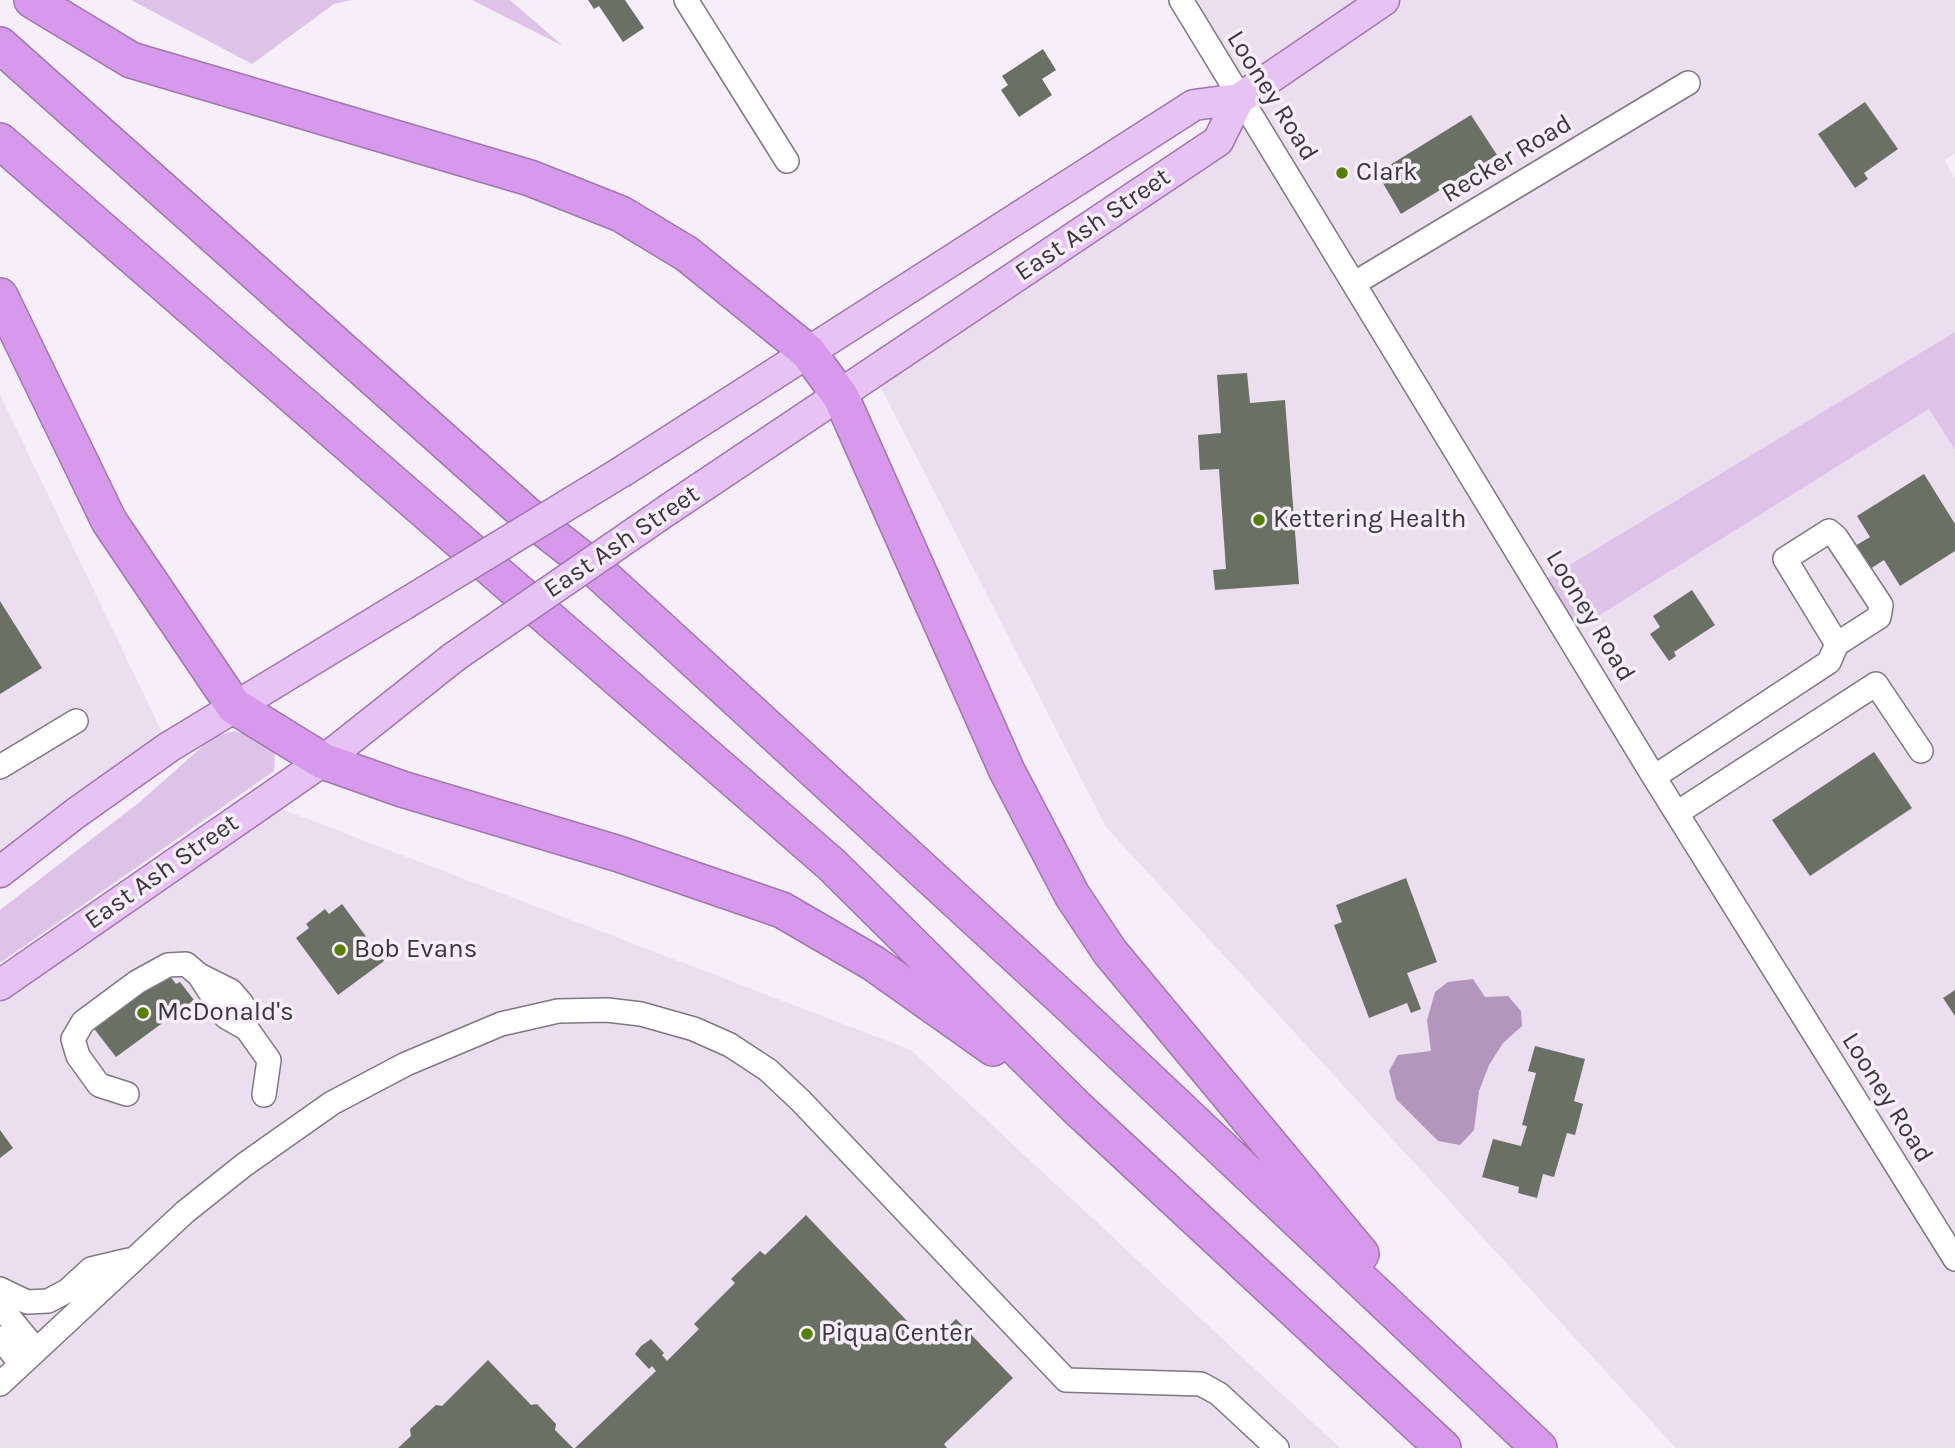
<!DOCTYPE html>
<html>
<head>
<meta charset="utf-8">
<style>
	body { margin:0 }
	canvas { display:block; background:#f6eef9 }
</style>
</head>
<body>
<canvas width="1955" height="1448"></canvas>
<script>
const g = document.querySelector('canvas').getContext('2d');
g.lineJoin = 'round';
function fill(path, color) { g.fillStyle = color; g.fill(path, 'evenodd'); }
const toPath = rows => new Path2D(rows.map(r => 'M' + r).join(''));
function stroke(path, color, width, dash) { g.strokeStyle = color; g.lineWidth = width; g.lineCap = dash ? 'butt' : 'round'; g.setLineDash(dash || []); g.stroke(path); }
function label(font, color, halo, rows, align = 'center') {
  g.font = font + ' Karla,sans-serif'; g.lineWidth = 7; g.setLineDash([]); g.textBaseline = 'middle'; g.strokeStyle = halo; g.fillStyle = color; for (const [text, x, y, turn = 0] of rows) {
    g.save(); g.translate(x, y); g.rotate((+turn || 0) * Math.PI / 180); g.textAlign = isNaN(turn) ? turn : align; if (halo) g.strokeText(text, 0, 0); g.fillText(text, 0, 0); g.restore();
  }
}
const built = toPath([
	[1181,0,1955,0,1955,153,1945,160,1955,179,1955,332,1538,585,1568,635,1930,408,1955,450,1955,1448,1676,1448,1106,827,874,374,1218,140,1239,99],
	[0,395,169,747,0,872],
	[263,802,911,1050,1340,1448,0,1448,0,985]
]);
const green = toPath([
	[131,0,352,0,334,4,252,64],
	[472,0,510,0,563,46],
	[1955,332,1955,450,1929,409,1568,635,1538,584],
	[234,731,255,737,275,749,274,771,0,963,0,910,141,801,213,737]
]);
const water = toPath([
	[1473,979,1485,997,1508,996,1521,1011,1522,1026,1503,1043,1489,1065,1479,1091,1474,1130,1460,1145,1438,1141,1396,1099,1389,1071,1398,1055,1431,1051,1427,1020,1435,992,1448,982]
]);
const building = toPath([
	[588,0,625,0,644,28,623,42,599,6,594,9],
	[1043,49,1056,70,1042,79,1052,95,1019,117,1001,90,1008,85,1002,76],
	[1865,102,1898,149,1864,173,1868,179,1855,188,1818,134],
	[1471,115,1497,155,1401,214,1377,173],
	[1247,373,1250,403,1285,400,1299,584,1215,590,1213,570,1226,569,1219,469,1200,470,1198,435,1221,433,1217,375],
	[1924,474,1955,524,1955,551,1900,586,1884,560,1870,569,1855,546,1870,537,1857,516],
	[1692,590,1715,625,1674,652,1676,656,1669,661,1650,634,1660,627,1653,616],
	[0,601,42,668,0,694],
	[1874,752,1912,808,1810,876,1772,820],
	[1406,878,1437,962,1407,973,1421,1009,1411,1013,1407,1003,1369,1018,1334,925,1342,922,1336,905],
	[342,904,384,961,338,995,296,938,309,928,306,924,325,909,329,914],
	[166,971,176,984,180,982,194,1000,116,1057,92,1026],
	[1955,990,1955,1016,1943,998],
	[1535,1046,1585,1059,1574,1101,1583,1104,1575,1135,1567,1133,1554,1177,1543,1174,1537,1198,1518,1193,1519,1187,1482,1177,1493,1139,1521,1146,1527,1126,1522,1125,1536,1073,1528,1071],
	[0,1130,13,1148,0,1158],
	[806,1215,930,1345,956,1319,1013,1378,944,1444,947,1448,575,1448,656,1371,652,1366,649,1369,635,1354,641,1346,651,1339,664,1353,662,1355,667,1361,699,1329,694,1324,735,1283,731,1279,760,1251,765,1255],
	[488,1360,531,1405,537,1404,556,1424,555,1430,573,1448,398,1448,411,1436,410,1429,436,1405,442,1406]
]);
const minor = toPath([
	[686,0,787,161],
	[1181,0,1654,777,1955,1259],
	[1355,283,1688,83],
	[0,767,76,721],
	[1654,777,1829,662,1837,644,1785,559,1829,531,1836,537,1881,605,1879,617,1837,644],
	[1677,813,1876,684,1921,751],
	[199,975,231,991,242,1004,247,1029,269,1060,264,1095],
	[127,1094,99,1085,78,1056,73,1039,83,1022,137,982,168,965,186,964,199,975,226,1017,247,1029],
	[0,1289,27,1302,48,1301,67,1291,91,1269,129,1260],
	[0,1306,36,1350],
	[0,1338,21,1364],
	[0,1384,185,1212,244,1165,332,1103,406,1064,501,1024,558,1011,607,1010,641,1014,694,1029,730,1045,768,1070,801,1101,1066,1380,1201,1384,1219,1394,1277,1448]
]);
const major = toPath([
	[623,471,1194,105,1239,99,1384,0],
	[669,509,1218,141,1239,99],
	[0,872,76,813,169,747,403,605],
	[0,985,323,761,454,657]
]);
const highway = toPath([
	[32,0,131,60,530,178,621,214,687,254,808,352,841,397,1007,771,1072,895,1110,952,1361,1254],
	[0,45,535,522,594,568,1072,1007,1539,1448],
	[0,141,832,865,1076,1107,1443,1448],
	[0,296,109,521,234,706,323,761,402,789,619,854,782,910,873,963,993,1048]
]);
const majorBridge = toPath([
	[403,605,623,471],
	[454,657,669,509]
]);
const markers = [
	[1342,173,7,"#577f00"],
	[1259,520,7,"#577f00"],
	[340,950,7,"#577f00"],
	[143,1013,7,"#577f00"],
	[807,1334,7,"#577f00"]
];
const streetNames = [
	["Looney Road",1272,96,58],
	["Recker Road",1507,159,-31],
	["East Ash Street",1093,225,-34],
	["East Ash Street",622,542,-34],
	["Looney Road",1590,616,59],
	["East Ash Street",162,872,-35],
	["Looney Road",1887,1098,58]
];
const poiNames = [
	["Clark",1356,173],
	["Kettering Health",1273,520],
	["Bob Evans",354,950],
	["McDonald's",157,1013],
	["Piqua Center",821,1334]
];
fill(built, '#ebdeef');
fill(green, '#dec3e8');
fill(water, '#b296bc');
fill(building, '#6b7065');
stroke(minor, '#7f7781', 26);
stroke(major, '#a077ae', 33);
stroke(highway, '#a077ae', 38);
stroke(minor, '#fff', 23);
stroke(major, '#e7c2f4', 30);
stroke(highway, '#d799ec', 35);
stroke(majorBridge, '#a077ae', 33, []);
stroke(majorBridge, '#e7c2f4', 30);
for (const [x, y, r, color] of markers) { const dot = new Path2D(); dot.arc(x, y, r, 0, 2 * Math.PI); g.fillStyle = color; g.fill(dot); stroke(dot, '#f6eef9', 2.5); }
label('26px', '#3a373c', '#f6eef9', streetNames);
label('26px', '#3a373c', '#f6eef9', poiNames, 'left');
</script>
</body>
</html>
